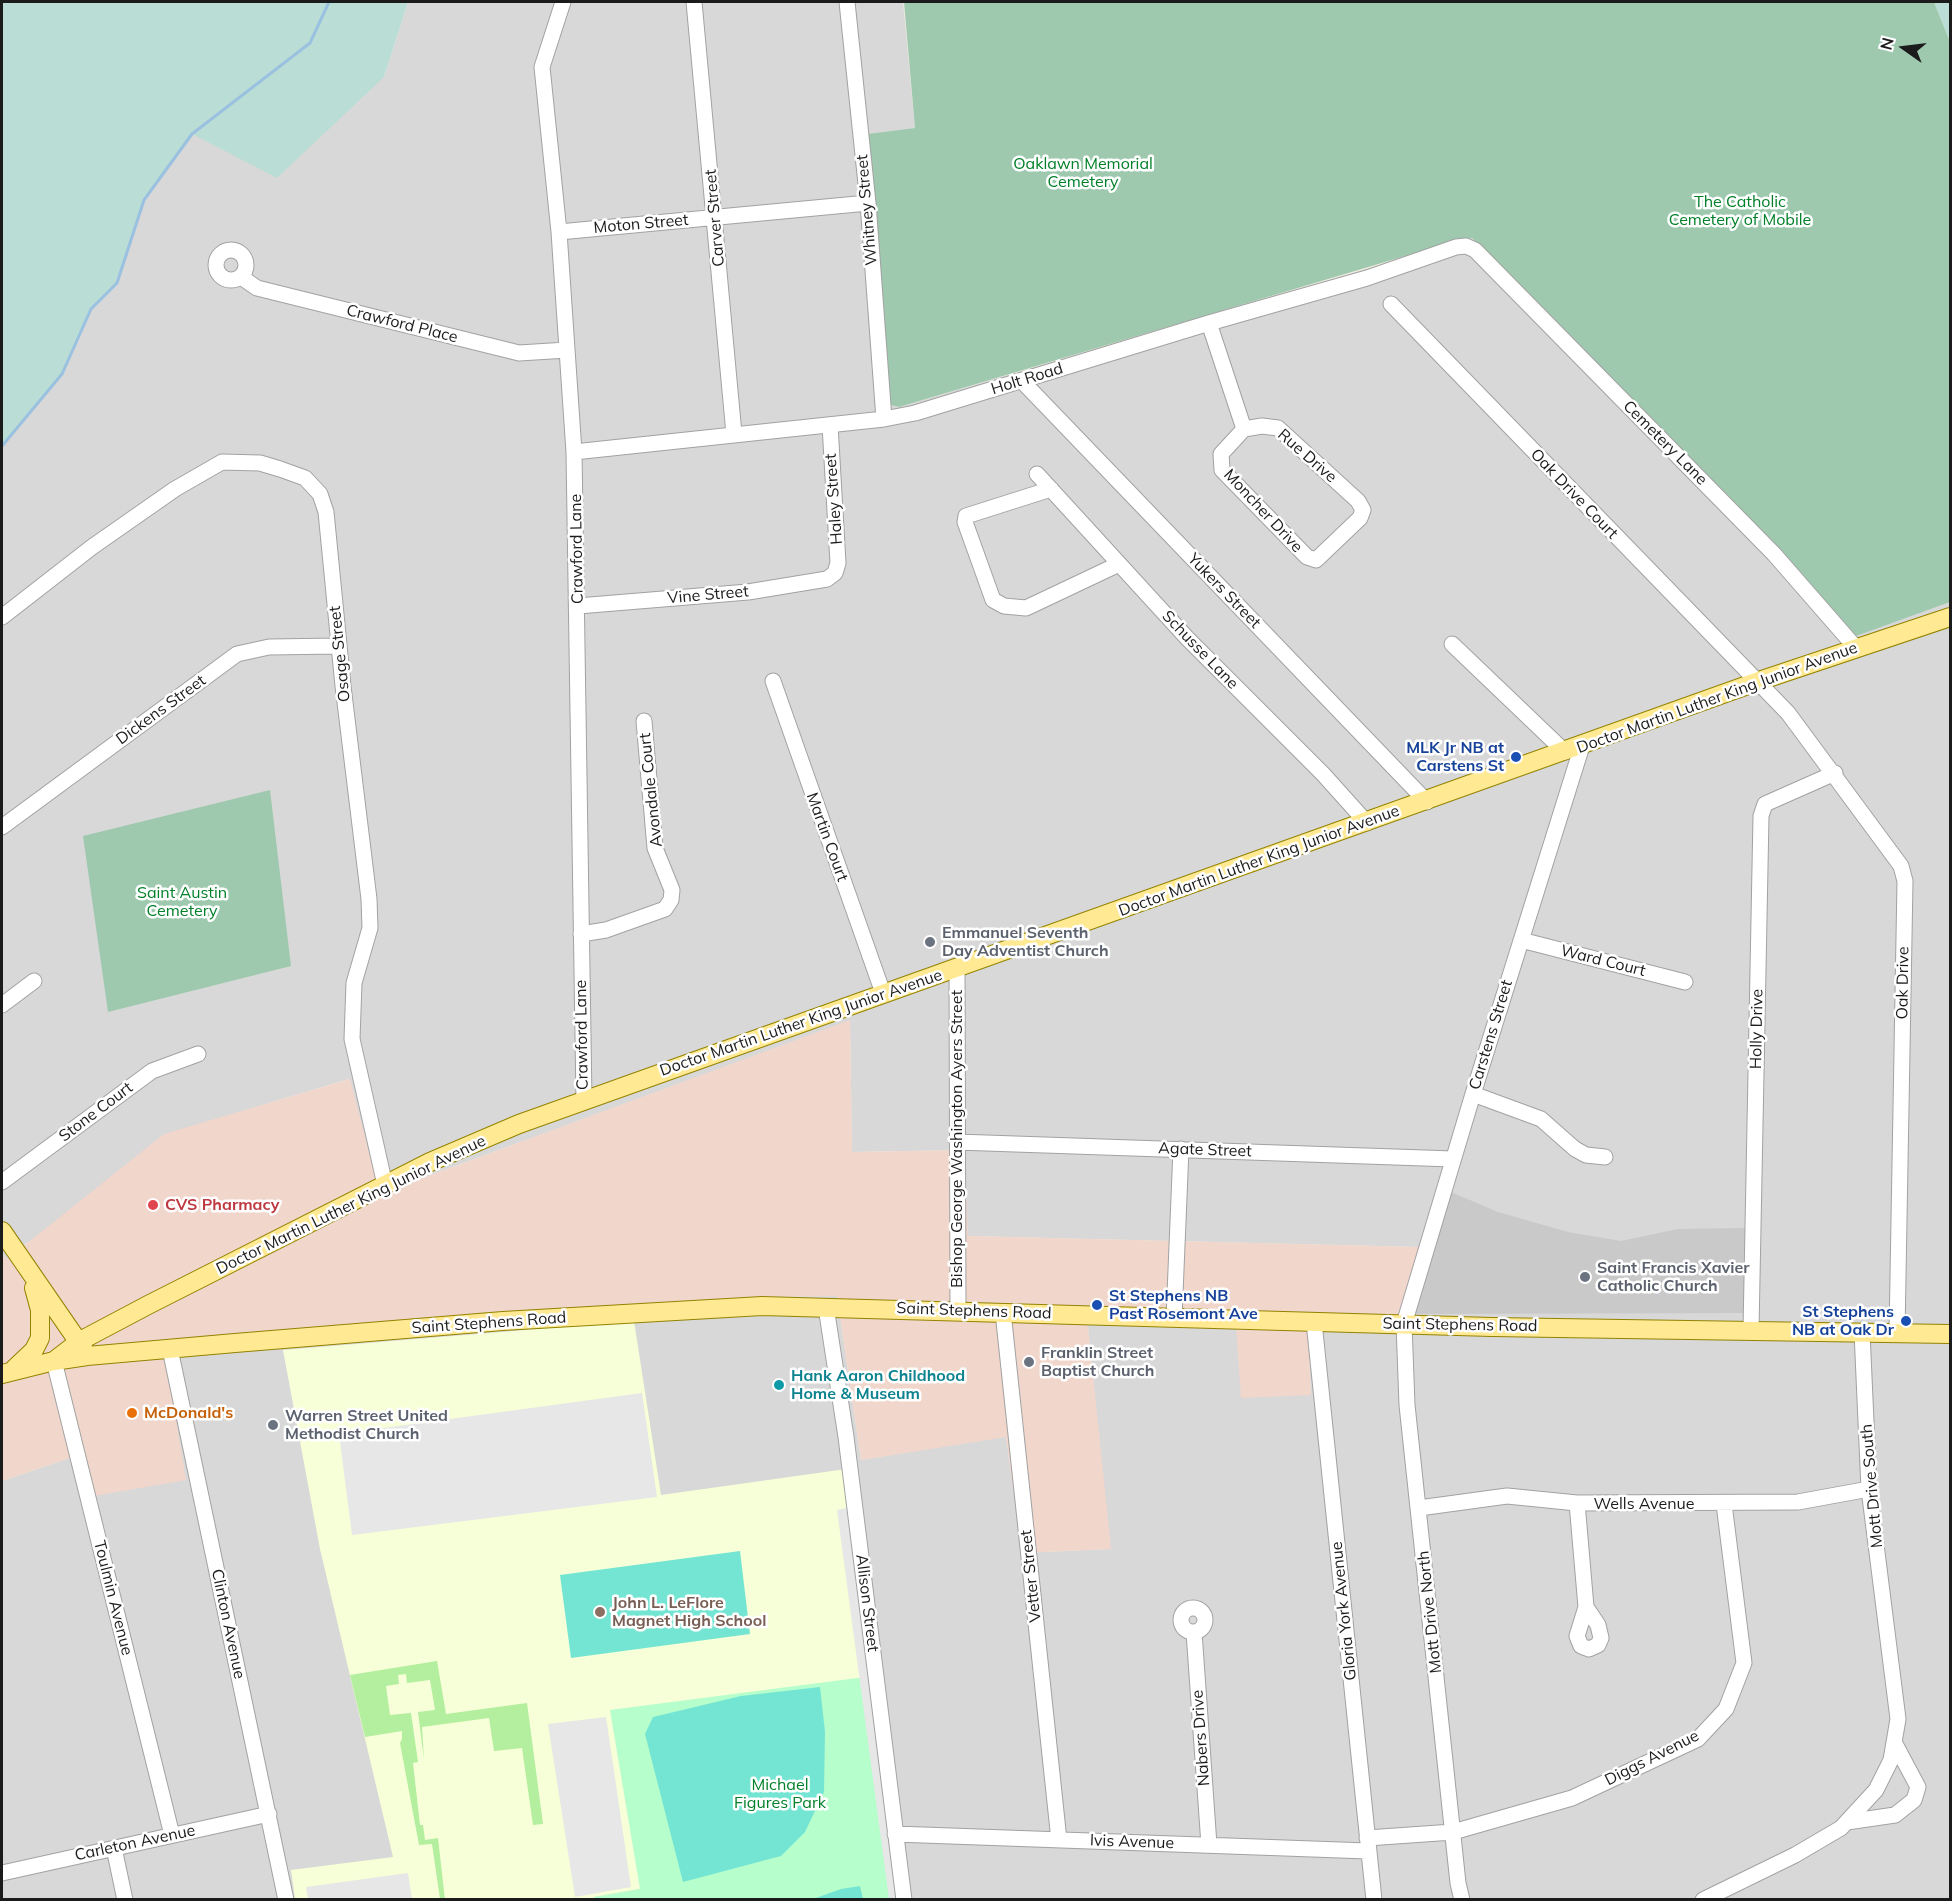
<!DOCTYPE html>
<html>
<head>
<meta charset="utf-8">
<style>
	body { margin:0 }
	#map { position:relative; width:1952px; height:1901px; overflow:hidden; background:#eeecdf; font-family:Mulish,sans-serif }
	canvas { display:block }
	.frame { position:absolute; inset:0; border:3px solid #1b1b1b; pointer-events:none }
	.north { position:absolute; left:1874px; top:18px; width:60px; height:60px; -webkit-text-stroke:4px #fff; paint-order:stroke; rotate:284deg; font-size:16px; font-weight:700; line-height:24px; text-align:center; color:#1b1b1b }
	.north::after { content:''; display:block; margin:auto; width:21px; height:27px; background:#1b1b1b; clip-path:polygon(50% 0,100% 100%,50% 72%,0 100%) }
</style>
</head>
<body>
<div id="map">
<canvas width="1952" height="1901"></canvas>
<div class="frame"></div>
<div class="north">N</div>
</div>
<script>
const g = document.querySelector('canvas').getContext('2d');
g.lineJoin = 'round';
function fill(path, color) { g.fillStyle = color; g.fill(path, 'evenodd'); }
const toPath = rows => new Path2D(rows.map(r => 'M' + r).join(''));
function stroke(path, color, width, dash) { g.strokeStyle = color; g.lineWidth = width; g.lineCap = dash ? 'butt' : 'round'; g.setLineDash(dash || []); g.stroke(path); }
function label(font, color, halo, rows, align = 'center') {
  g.font = font + ' Mulish,sans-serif'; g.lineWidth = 5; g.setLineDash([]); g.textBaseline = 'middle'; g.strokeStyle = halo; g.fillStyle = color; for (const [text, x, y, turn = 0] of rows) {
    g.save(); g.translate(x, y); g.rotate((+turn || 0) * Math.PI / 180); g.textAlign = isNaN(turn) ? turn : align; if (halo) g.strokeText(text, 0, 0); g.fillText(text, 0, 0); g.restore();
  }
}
const residential = toPath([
	[408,2,903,2,915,128,868,134,892,405,899,407,1472,238,1856,635,1950,601,1950,1899,2,1899,2,1481,84,1453,163,1341,747,1297,837,1296,861,1460,1006,1436,1022,1553,1110,1549,1086,1308,1235,1312,1311,1395,1307,1312,1399,1314,1419,1247,967,1236,965,1150,852,1152,850,1021,379,1194,349,1079,236,1113,22,1246,6,1261,2,1252,2,446,62,374,91,309,117,283,144,200,192,134,384,77]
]);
const commercial = toPath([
	[850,1020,852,1152,965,1150,968,1236,1419,1247,1399,1315,1307,1313,1311,1395,1241,1398,1235,1312,1086,1308,1111,1549,1022,1553,1006,1437,861,1460,837,1296,747,1297,163,1342,186,1480,94,1496,84,1453,2,1481,2,1252,6,1260,164,1134,350,1079,380,1194]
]);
const education = toPath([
	[634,1321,661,1495,846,1469,873,1676,640,1889,595,1897,595,1900,295,1899,291,1870,393,1857,320,1549,283,1350]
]);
const religious = toPath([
	[1451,1192,1498,1212,1568,1232,1621,1241,1678,1229,1747,1228,1744,1313,1414,1314]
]);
const grass = toPath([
	[437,1661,446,1714,527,1703,543,1824,533,1825,522,1748,494,1751,489,1718,422,1727,424,1760,418,1712,435,1710,430,1680,407,1683,406,1674,398,1675,399,1684,386,1686,390,1715,411,1713,418,1762,413,1763,420,1825,423,1825,425,1840,438,1838,445,1900,440,1899,432,1844,419,1845,400,1743,402,1739,402,1731,365,1737,350,1675]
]);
const wetland = toPath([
	[2,2,408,2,384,77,277,178,192,134,144,200,117,283,91,309,62,374,2,446],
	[1934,2,1950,2,1950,42]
]);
const cemetery = toPath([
	[904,2,1934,2,1950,42,1950,602,1856,636,1773,546,1472,238,1452,242,899,407,891,405,867,134,915,128],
	[270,790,291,966,108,1012,83,836]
]);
const park = toPath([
	[873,1676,902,1899,595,1900,594,1897,640,1889,610,1710]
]);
const pitch = toPath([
	[740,1551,750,1634,571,1658,560,1575],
	[820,1687,825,1732,824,1792,805,1832,781,1856,683,1882,645,1734,653,1717,741,1696],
	[860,1886,863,1899,813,1899,841,1889]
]);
const parking = toPath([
	[642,1393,657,1497,352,1535,339,1434],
	[847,1508,899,1899,889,1899,837,1510],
	[606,1717,631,1887,575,1897,548,1724],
	[408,1873,412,1899,308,1899,306,1887]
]);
const stream = toPath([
	[2,446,62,374,91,309,117,283,144,200,192,134,310,43,329,2]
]);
const minor = toPath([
	[563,2,542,67,559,232,574,452,584,1100],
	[694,2,734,434],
	[847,2,868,203,884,419],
	[559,232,868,203],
	'216 265a15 15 0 1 1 30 0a15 15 0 1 1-30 0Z',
	[241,277,257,288,519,353,567,350],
	[1391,304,1788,713,1901,866,1905,881,1897,1333],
	[1209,323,1244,429,1262,426,1278,428,1358,501,1363,510,1360,518,1316,560,1307,557,1222,470,1221,454,1244,429],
	[1022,381,1427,802],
	[574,452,884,419,915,413,1209,323,1367,278,1456,247,1466,246,1475,250,1774,554,1856,648],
	[1037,474,1187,638,1323,774,1367,823],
	[1051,489,966,516,965,522,993,600,1004,606,1026,608,1119,564],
	[578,606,748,592,827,579,835,573,838,563,830,425],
	[2,617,92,547,175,489,222,462,260,463,280,469,305,478,320,494,326,512,343,686,369,899,370,928,354,983,352,1039,385,1185],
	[1452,644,1565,752],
	[773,681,883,993],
	[2,827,237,654,269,647,339,646],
	[581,934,606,930,665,909,671,900,672,890,655,848,644,721],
	[1521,940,1685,982],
	[957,968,958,1311],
	[2,1005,34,981],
	[1473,1094,1541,1119,1575,1149,1586,1155,1605,1157],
	[957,1142,1453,1159],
	[2,1182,152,1071,198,1054],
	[826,1307,846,1437,904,1900],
	[1003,1312,1059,1840],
	[1174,1318,1181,1149],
	[1314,1322,1374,1900],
	[1751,1330,1761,816,1765,804,1835,773],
	[170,1349,286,1900],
	[54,1361,172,1835],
	[1577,1503,1586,1607],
	[1419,1508,1507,1496,1577,1503,1798,1502,1869,1489],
	[1586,1607,1598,1625,1601,1638,1598,1645,1589,1649,1581,1646,1577,1636,1586,1607],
	'1181 1620a12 12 0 1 1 24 0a12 12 0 1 1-24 0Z',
	[1194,1632,1209,1845],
	[1847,1822,1895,1815,1914,1800,1918,1787,1894,1742],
	[895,1834,1368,1851],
	[1367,1838,1453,1832,1572,1798,1698,1739,1726,1709,1744,1663,1724,1504],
	[114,1848,125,1900],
	[2,1873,269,1814],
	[1462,1900,1458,1883,1407,1405,1404,1324,1473,1094,1582,746],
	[1703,1900,1795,1855,1841,1828,1876,1790,1891,1760,1898,1719,1869,1489,1862,1332]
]);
const major = toPath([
	[2,1231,84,1350],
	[54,1361,80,1341,148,1305,430,1162,519,1124,1759,681,1950,617],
	[14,1369,34,1350,40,1338,40,1310,34,1288],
	[2,1374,54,1361,87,1356,235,1343,503,1321,762,1306,1492,1327,1950,1334]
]);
const markers = [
	[1516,757,6,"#1a4fb4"],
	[930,942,6,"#6b7280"],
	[153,1205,6,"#e0444e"],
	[1585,1277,6,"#6b7280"],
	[1097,1305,6,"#1a4fb4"],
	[1906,1321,6,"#1a4fb4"],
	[1029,1362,6,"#6b7280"],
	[779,1385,6,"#0f9aa8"],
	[132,1413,6,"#e8710a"],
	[273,1425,6,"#6b7280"],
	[600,1612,6,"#8d6e63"]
];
const parkNames = [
	["Oaklawn Memorial",1083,164],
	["Cemetery",1083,182],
	["The Catholic",1740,202],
	["Cemetery of Mobile",1740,220],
	["Saint Austin",182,893],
	["Cemetery",182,911],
	["Michael",780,1785],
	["Figures Park",780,1803]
];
const streetNames = [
	["Whitney Street",867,210,-95],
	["Carver Street",715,218,-95],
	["Moton Street",641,224,-5],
	["Crawford Place",402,324,14],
	["Holt Road",1027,379,-17],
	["Cemetery Lane",1665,443,45],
	["Rue Drive",1307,456,41],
	["Oak Drive Court",1574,494,46],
	["Haley Street",834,499,-94],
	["Moncher Drive",1263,511,47],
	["Crawford Lane",577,549,-91],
	["Yukers Street",1224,591,46],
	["Vine Street",708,595,-5],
	["Schusse Lane",1200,650,46],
	["Osage Street",340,654,-96],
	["Doctor Martin Luther King Junior Avenue",1717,698,-20],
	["Dickens Street",161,710,-36],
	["Avondale Court",651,790,-96],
	["Martin Court",827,837,70],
	["Doctor Martin Luther King Junior Avenue",1259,861,-20],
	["Ward Court",1603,961,14],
	["Oak Drive",1903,983,-89],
	["Doctor Martin Luther King Junior Avenue",801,1023,-19],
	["Holly Drive",1757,1029,-89],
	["Crawford Lane",582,1035,-91],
	["Carstens Street",1491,1035,-73],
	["Stone Court",96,1112,-37],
	["Bishop George Washington Ayers Street",957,1139,-90],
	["Agate Street",1205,1150,2],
	["Doctor Martin Luther King Junior Avenue",351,1205,-26],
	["Saint Stephens Road",974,1311,2],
	["Saint Stephens Road",489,1323,-4],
	["Saint Stephens Road",1460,1325,1],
	["Mott Drive South",1872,1486,-95],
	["Wells Avenue",1644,1504],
	["Vetter Street",1031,1576,-96],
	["Toulmin Avenue",113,1598,76],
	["Allison Street",867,1603,83],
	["Gloria York Avenue",1344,1611,-96],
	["Mott Drive North",1430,1612,-96],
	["Clinton Avenue",228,1624,78],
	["Nabers Drive",1201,1738,-94],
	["Diggs Avenue",1652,1758,-27],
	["Ivis Avenue",1132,1842,2],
	["Carleton Avenue",135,1843,-12]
];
const transitNames = [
	["MLK Jr NB at",1504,748],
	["Carstens St",1504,766],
	["St Stephens NB",1109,1296,"left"],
	["Past Rosemont Ave",1109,1314,"left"],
	["St Stephens",1894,1312],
	["NB at Oak Dr",1894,1330]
];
const worshipNames = [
	["Emmanuel Seventh",942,933],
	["Day Adventist Church",942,951],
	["Saint Francis Xavier",1597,1268],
	["Catholic Church",1597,1286],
	["Franklin Street",1041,1353],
	["Baptist Church",1041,1371],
	["Warren Street United",285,1416],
	["Methodist Church",285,1434]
];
const healthNames = [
	["CVS Pharmacy",165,1205]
];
const cultureNames = [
	["Hank Aaron Childhood",791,1376],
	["Home & Museum",791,1394]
];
const foodNames = [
	["McDonald's",144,1413]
];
const educationNames = [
	["John L. LeFlore",612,1603],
	["Magnet High School",612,1621]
];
fill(residential, '#d9d8d8');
fill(commercial, '#f1d6cc');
fill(education, '#f6ffd7');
fill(religious, '#c9c9c9');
fill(grass, '#b4ee9f');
fill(wetland, '#baded5');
fill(cemetery, '#9ec9ae');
fill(park, '#b6fecc');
fill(pitch, '#75e5d3');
fill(parking, '#e7e7e7');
stroke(stream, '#9bc1e0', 3);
stroke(minor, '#a2a2a2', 17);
stroke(major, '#928300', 20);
stroke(minor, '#fff', 15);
stroke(major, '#ffe993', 18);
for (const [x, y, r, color] of markers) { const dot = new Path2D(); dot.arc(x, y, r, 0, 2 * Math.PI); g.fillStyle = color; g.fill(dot); stroke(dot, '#fff', 2); }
label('16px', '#028029', '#fff', parkNames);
label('16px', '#1b1b1b', '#fff', streetNames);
label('bold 16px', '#164399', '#fff', transitNames, 'right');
label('bold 16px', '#5b616d', '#fff', worshipNames, 'left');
label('bold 16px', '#be3a42', '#fff', healthNames, 'left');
label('bold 16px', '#0d838f', '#fff', cultureNames, 'left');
label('bold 16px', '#c56008', '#fff', foodNames, 'left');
label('bold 16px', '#785e54', '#fff', educationNames, 'left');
</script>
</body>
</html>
